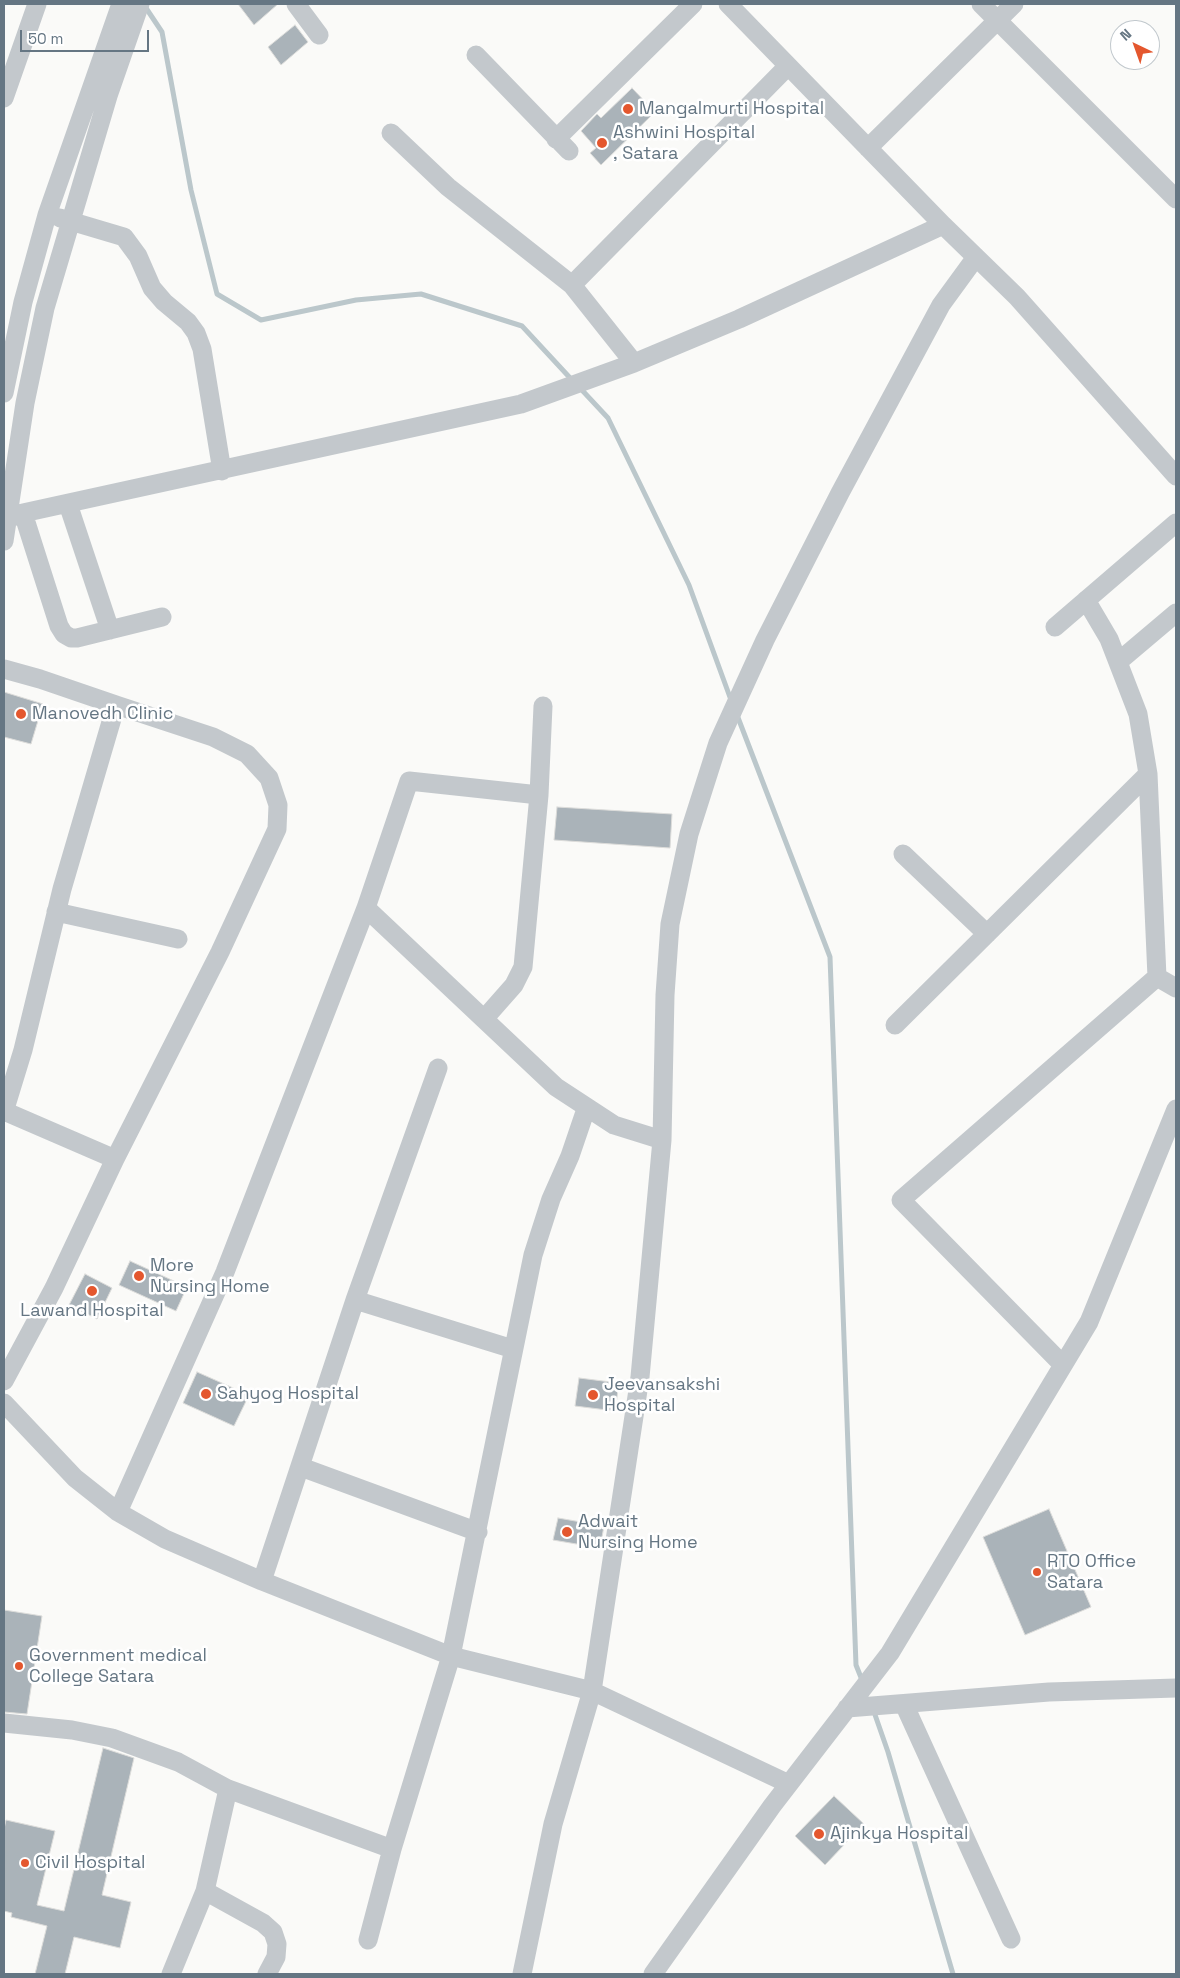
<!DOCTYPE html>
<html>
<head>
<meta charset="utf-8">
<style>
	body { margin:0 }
	#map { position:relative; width:1180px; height:1978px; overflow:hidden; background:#fafaf8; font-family:"Space Grotesk",sans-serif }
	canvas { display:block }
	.frame { position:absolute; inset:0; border:5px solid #657683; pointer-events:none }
	.north { position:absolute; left:1110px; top:20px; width:50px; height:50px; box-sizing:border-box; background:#fff; border:1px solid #c1c8cd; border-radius:50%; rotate:318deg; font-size:14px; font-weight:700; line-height:20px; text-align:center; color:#657683 }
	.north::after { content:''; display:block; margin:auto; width:18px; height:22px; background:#e4572e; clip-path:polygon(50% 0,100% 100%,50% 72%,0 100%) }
	.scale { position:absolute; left:20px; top:30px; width:129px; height:22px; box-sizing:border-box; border:2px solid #657683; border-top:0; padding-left:6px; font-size:15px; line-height:18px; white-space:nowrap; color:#657683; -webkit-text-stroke:4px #fff; paint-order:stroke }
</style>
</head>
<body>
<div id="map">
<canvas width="1180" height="1978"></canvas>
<div class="frame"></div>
<div class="north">N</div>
<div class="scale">50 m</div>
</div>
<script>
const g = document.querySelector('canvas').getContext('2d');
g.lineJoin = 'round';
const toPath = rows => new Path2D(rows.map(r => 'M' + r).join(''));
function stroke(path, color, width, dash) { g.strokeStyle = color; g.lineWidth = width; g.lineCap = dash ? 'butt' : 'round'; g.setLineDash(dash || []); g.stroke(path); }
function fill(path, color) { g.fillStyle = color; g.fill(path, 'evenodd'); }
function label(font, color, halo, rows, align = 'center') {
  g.font = font + ' "Space Grotesk",sans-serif'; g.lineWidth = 5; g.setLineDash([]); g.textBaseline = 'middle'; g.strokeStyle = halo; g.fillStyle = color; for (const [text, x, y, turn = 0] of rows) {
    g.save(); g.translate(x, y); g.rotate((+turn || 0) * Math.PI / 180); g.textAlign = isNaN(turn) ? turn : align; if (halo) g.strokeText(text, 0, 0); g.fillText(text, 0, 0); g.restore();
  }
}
const stream = toPath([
	[144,5,162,32,191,190,217,294,261,320,356,300,421,294,522,326,572,380],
	[580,388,608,418,689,585,731,700],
	[737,715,830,957,856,1665,862,1680],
	[873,1709,888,1752,953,1974]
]);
const building = toPath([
	[238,4,278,4,254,25,238,4],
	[295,25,308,42,281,65,268,47,295,25],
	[632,88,655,112,601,165,590,153,596,148,581,131,597,114,601,118,632,88],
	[4,692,43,704,31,744,4,737,4,692],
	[557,807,672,814,670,848,554,840,557,807],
	[130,1261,187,1287,176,1311,119,1285,130,1261],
	[85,1274,112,1288,97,1319,69,1305,85,1274],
	[197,1372,249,1395,234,1426,183,1403,197,1372],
	[579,1378,619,1383,615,1411,575,1406,579,1378],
	[1049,1509,1091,1607,1025,1635,983,1537,1049,1509],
	[558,1518,604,1526,600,1548,553,1540,558,1518],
	[4,1610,42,1616,27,1714,4,1712,4,1610],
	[103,1748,134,1758,102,1895,131,1902,120,1948,74,1937,65,1974,35,1974,47,1926,11,1917,12,1913,4,1911,4,1829,6,1820,55,1831,37,1905,64,1911,103,1748],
	[834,1796,864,1824,825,1865,795,1836,834,1796]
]);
const minor = toPath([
	[296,4,319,35],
	[728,4,943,225,1017,297,1176,476],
	[981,4,1176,199],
	[476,55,569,151],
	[4,98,37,4],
	[391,133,448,187,572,285],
	[556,139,693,4],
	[868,148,1014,4],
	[60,218,124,237,138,256,152,288,164,302,188,322,196,333,202,349,222,471],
	[634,363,572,285,788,66],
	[4,393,23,302,47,215,121,4],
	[68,504,110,630],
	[23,513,59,626,64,634,71,638,77,638,162,617],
	[4,520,23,513,521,404,634,363,739,319,943,225],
	[4,541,25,403,45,308,108,96,140,4],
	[1086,600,1109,639,1138,714,1148,774,1157,977,1176,988],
	[1055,627,1176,523],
	[1118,662,1176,613],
	[4,669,40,679,116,705],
	[539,795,409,781,366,908,556,1087,614,1125,662,1140],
	[903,854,987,934],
	[56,912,178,939],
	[484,1019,514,985,523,967,539,795,543,706],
	[895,1025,1148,774],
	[4,1111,115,1159],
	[4,1112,23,1050,62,889,116,705,213,737,247,754,269,778,278,805,277,829,220,952,115,1159,54,1288,4,1381],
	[355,1300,513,1349],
	[1063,1365,901,1200,1157,977],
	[4,1403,75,1478,118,1512,165,1539,262,1581,451,1656,592,1691,640,1377,662,1140,665,995,670,924,689,834,718,743,765,640,840,493,941,305,976,257],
	[301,1467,478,1532],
	[118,1512,225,1272,366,908],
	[262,1581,355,1300,438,1068],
	[904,1704,1011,1939],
	[847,1708,1049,1692,1176,1688],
	[4,1723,72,1730,112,1738,178,1762,228,1789,392,1849],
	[205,1891,263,1923,273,1932,277,1944,276,1957,267,1974],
	[368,1940,392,1849,451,1656,533,1255,551,1199,570,1156,586,1109],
	[171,1974,205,1891,228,1789],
	[522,1974,553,1824,592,1691,789,1784],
	[653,1974,772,1806,890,1653,1089,1322,1176,1109]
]);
const markers = [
	[628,109,6,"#e4572e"],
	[602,143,6,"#e4572e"],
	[21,714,6,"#e4572e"],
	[139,1276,6,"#e4572e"],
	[92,1291,6,"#e4572e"],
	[206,1394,6,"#e4572e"],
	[593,1395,6,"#e4572e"],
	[567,1532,6,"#e4572e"],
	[1037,1572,5,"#e4572e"],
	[19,1666,5,"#e4572e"],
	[819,1834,6,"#e4572e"],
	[25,1863,5,"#e4572e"]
];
const poiNames = [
	["Mangalmurti Hospital",639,109],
	["Ashwini Hospital",613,133],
	[", Satara",613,154],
	["Manovedh Clinic",32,714],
	["More",150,1266],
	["Nursing Home",150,1287],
	["Lawand Hospital",92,1311,"center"],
	["Jeevansakshi",604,1385],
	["Hospital",604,1406],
	["Sahyog Hospital",217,1394],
	["Adwait",578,1522],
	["Nursing Home",578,1543],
	["RTO Office",1047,1562],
	["Satara",1047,1583],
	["Government medical",29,1656],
	["College Satara",29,1677],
	["Ajinkya Hospital",830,1834],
	["Civil Hospital",35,1863]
];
stroke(stream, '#bbc7cb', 5);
fill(building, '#aab3b9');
stroke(building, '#dcdcda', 1);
stroke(minor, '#c3c8cc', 19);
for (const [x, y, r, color] of markers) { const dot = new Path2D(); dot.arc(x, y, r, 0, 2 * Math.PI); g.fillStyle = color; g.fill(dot); stroke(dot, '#fff', 2); }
label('18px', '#657683', '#fff', poiNames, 'left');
</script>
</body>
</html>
